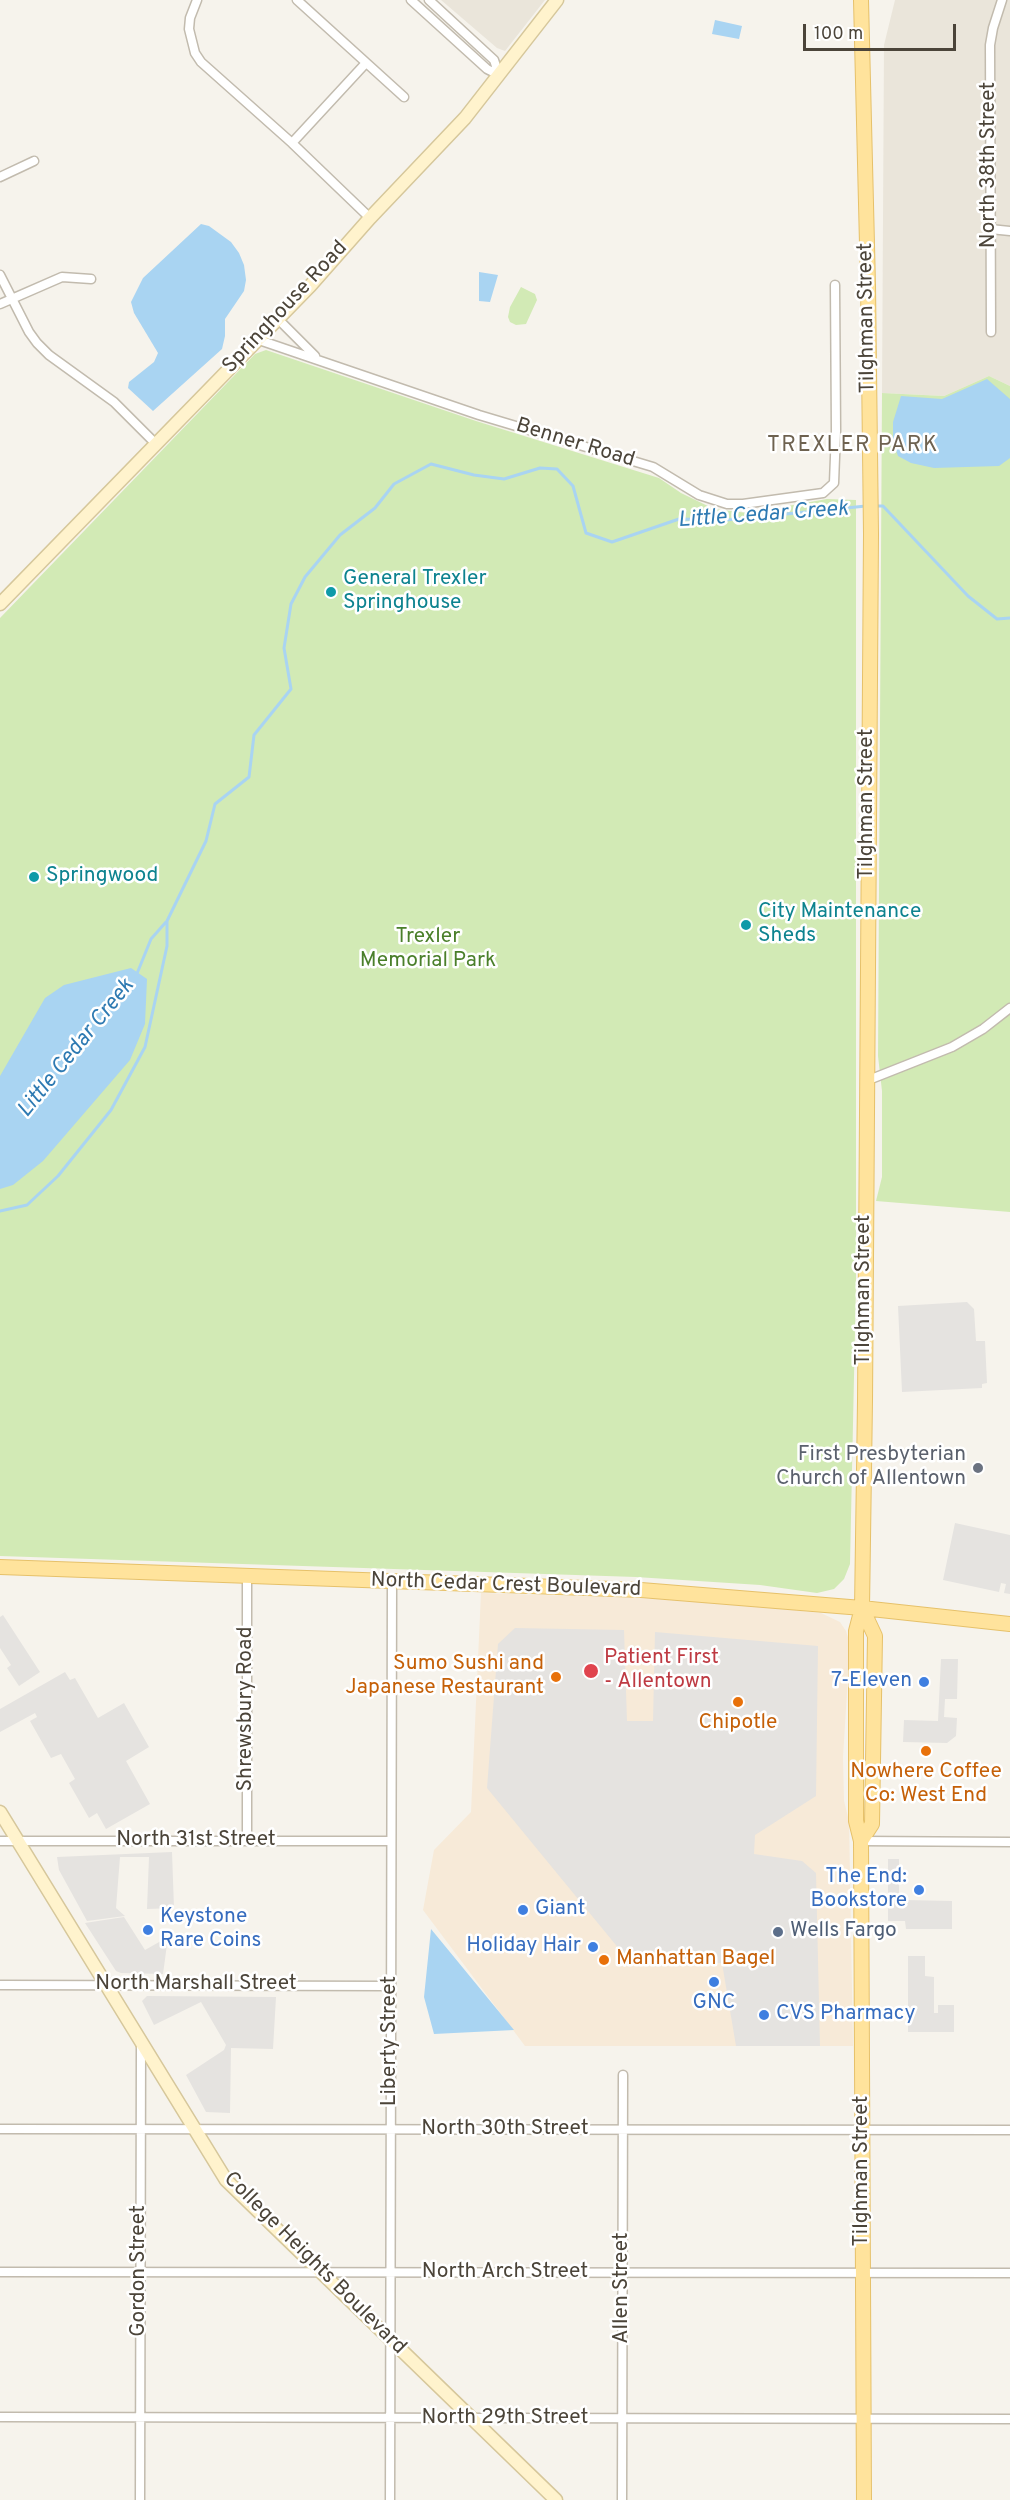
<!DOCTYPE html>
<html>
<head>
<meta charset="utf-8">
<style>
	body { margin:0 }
	#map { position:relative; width:1010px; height:2500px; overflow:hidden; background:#f6f3ec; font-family:Overpass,sans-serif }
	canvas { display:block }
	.scale { position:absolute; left:803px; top:24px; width:153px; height:27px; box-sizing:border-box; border:3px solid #4b4439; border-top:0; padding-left:8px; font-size:18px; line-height:21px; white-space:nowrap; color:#4b4439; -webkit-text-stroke:4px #fff; paint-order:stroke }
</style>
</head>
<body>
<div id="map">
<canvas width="1010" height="2500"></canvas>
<div class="scale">100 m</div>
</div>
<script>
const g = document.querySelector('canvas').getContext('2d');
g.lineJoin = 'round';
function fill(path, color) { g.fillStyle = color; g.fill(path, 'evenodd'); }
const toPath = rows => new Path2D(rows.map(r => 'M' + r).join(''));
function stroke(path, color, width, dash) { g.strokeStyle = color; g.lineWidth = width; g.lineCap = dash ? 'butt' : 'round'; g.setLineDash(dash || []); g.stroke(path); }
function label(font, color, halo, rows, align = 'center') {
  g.font = font + ' Overpass,sans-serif'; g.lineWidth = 5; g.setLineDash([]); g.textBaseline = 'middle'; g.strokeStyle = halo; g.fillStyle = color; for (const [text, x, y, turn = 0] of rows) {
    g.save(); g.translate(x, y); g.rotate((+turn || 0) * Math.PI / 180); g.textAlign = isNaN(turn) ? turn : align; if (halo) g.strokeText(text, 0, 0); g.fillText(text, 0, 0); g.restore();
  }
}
const residential = toPath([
	[441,0,545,0,505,51,497,48],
	[895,0,1010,0,1010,386,989,376,944,396,882,393,884,45]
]);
const commercial = toPath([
	[481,1593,698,1600,821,1613,840,1622,846,1631,850,1644,843,1757,844,1801,849,1821,853,2046,525,2046,423,1910,434,1850,471,1812]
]);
const green = toPath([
	[521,287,535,294,537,300,526,324,516,325,510,322,508,317,510,307],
	[266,350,476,421,659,478,681,493,714,509,748,513,827,499,856,500,856,1283,850,1564,844,1579,834,1589,817,1593,760,1585,636,1577,0,1556,0,618,255,354],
	[989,376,1010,386,1010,1212,876,1201,882,1177,882,1091,878,1056,882,393,944,396]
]);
const parking = toPath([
	[967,1302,974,1309,976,1341,985,1341,987,1383,982,1384,982,1388,902,1392,898,1306],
	[955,1523,1010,1535,1010,1594,1004,1593,1006,1584,1001,1583,999,1592,943,1580],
	[3,1615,40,1672,19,1686,7,1668,11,1665,0,1648,0,1617],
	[515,1628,624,1630,627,1721,653,1721,655,1632,818,1646,816,1796,755,1835,754,1854,802,1861,816,1873,820,2046,736,2046,722,1963,629,1961,487,1788,498,1644],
	[941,1659,958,1659,957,1699,945,1699,944,1717,957,1718,956,1736,947,1743,903,1742,904,1720,938,1721],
	[65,1672,70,1680,75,1678,98,1718,124,1703,149,1747,126,1761,150,1804,106,1829,97,1813,89,1818,69,1783,75,1779,61,1754,51,1758,30,1721,37,1717,35,1713,0,1732,0,1709],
	[172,1852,174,1908,147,1909,149,1857,120,1857,116,1908,125,1916,87,1921,59,1870,57,1857],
	[888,1859,899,1859,899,1906,904,1908,905,1900,952,1901,952,1929,906,1929,905,1921,888,1921],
	[124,1917,145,1950,168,1937,163,1974,121,1973,116,1971,85,1923],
	[908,1956,925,1956,925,1976,934,1977,934,2013,938,2013,938,2005,954,2005,954,2032,908,2032],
	[147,1996,276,1997,273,2049,231,2048,230,2113,206,2112,186,2075,224,2050,226,2045,201,2002,154,2025,142,2001]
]);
const water = toPath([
	[715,20,742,26,739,39,712,34],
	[201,224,209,226,231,242,239,253,244,265,246,280,244,291,225,319,225,336,222,349,153,411,128,388,129,382,154,362,158,353,134,313,131,302,143,278],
	[479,272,498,275,490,302,479,301],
	[987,379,1010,399,1010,458,999,466,934,468,911,463,898,456,893,442,893,422,901,396,942,399],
	[131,968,147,979,145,1024,130,1060,43,1161,13,1185,0,1189,0,1076,45,998,64,985],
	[431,1929,514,2030,434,2034,424,1997]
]);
const stream = toPath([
	[875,506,883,506,968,596,997,619,1010,618],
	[136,976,151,939,166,922],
	[0,1211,27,1205,58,1176,111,1110,145,1047,167,946,167,921,206,841,215,804,249,777,254,735,291,689,284,648,291,604,305,577,340,535,375,508,394,484,431,464,474,475,504,479,540,468,557,469,573,486,586,533,612,542,679,519,726,520,866,506]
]);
const street = toPath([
	[197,0,190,18,189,29,195,53,201,62,292,143,370,218],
	[297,0,404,97],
	[411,0,487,69,499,75],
	[429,0,494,60,499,75],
	[292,143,365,64],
	[0,177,34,161],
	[990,229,1010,231],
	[0,275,29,332,37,343,49,355,114,402,155,443],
	[0,304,62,277,91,279],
	[279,320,315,356],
	[991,332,990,45,993,28,1002,0],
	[259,340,479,415,653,467,699,495,727,504,743,504,823,493,834,483,836,431,835,285],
	[866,1081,952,1047,983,1029,1010,1008],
	[247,1576,247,1841],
	[0,1841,391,1841],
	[861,1841,1010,1842],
	[0,1985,391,1986],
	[0,2129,1010,2130],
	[0,2272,1010,2273],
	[0,2417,1010,2419],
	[140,2500,141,2044],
	[390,2500,392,1582],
	[622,2500,623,2075]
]);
const secondary = toPath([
	[0,604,310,286,370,218,465,118,557,0],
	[0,1812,226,2180,556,2500]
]);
const primary = toPath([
	[861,0,868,285,871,534,865,1401,862,1608,856,1631,856,1821,861,1841,864,2500],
	[0,1567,641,1590,862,1608,1010,1624],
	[861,1841,872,1824,875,1636,862,1608]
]);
const markers = [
	[331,592,6,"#0f9aa8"],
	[34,877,6,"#0f9aa8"],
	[746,925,6,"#0f9aa8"],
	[978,1468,6,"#6b7280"],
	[591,1671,8,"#e0444e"],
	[556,1677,6,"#e8710a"],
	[924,1682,6,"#3f7fe0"],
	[738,1702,6,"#e8710a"],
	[926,1751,6,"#e8710a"],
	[919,1890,6,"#3f7fe0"],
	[523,1910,6,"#3f7fe0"],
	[148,1930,6,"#3f7fe0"],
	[778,1932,6,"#5c6f8a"],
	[593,1947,6,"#3f7fe0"],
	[604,1960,6,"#e8710a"],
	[714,1982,6,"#3f7fe0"],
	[764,2015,6,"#3f7fe0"]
];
const streetNames = [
	["North 38th Street",990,165,-90],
	["Springhouse Road",286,308,-47],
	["Tilghman Street",868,318,-91],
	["Benner Road",575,444,17],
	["Tilghman Street",868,804,-90],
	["Tilghman Street",865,1290,-90],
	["North Cedar Crest Boulevard",506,1586,2],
	["Shrewsbury Road",247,1709,-90],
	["North 31st Street",196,1841],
	["North Marshall Street",196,1985],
	["Liberty Street",391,2041,-90],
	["North 30th Street",505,2130],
	["Tilghman Street",863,2171,-90],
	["College Heights Boulevard",314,2264,45],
	["Gordon Street",140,2271,-90],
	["North Arch Street",505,2273],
	["Allen Street",623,2288,-90],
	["North 29th Street",505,2419]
];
const cultureNames = [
	["General Trexler",343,580],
	["Springhouse",343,604],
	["Springwood",46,877],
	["City Maintenance",758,913],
	["Sheds",758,937]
];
const parkNames = [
	["Trexler",428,938],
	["Memorial Park",428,962]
];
const worshipNames = [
	["First Presbyterian",966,1456],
	["Church of Allentown",966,1480]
];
const healthNames = [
	["Patient First",604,1659],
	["- Allentown",604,1683]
];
const foodNames = [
	["Sumo Sushi and",544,1665,"right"],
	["Japanese Restaurant",544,1689,"right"],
	["Chipotle",738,1724],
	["Nowhere Coffee",926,1773],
	["Co: West End",926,1797],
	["Manhattan Bagel",616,1960,"left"]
];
const shopNames = [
	["7-Eleven",912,1682],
	["The End:",907,1878],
	["Bookstore",907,1902],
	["Giant",535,1910,"left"],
	["Keystone",160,1918,"left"],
	["Rare Coins",160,1942,"left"],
	["Holiday Hair",581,1947],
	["GNC",714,2004,"center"],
	["CVS Pharmacy",776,2015,"left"]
];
const serviceNames = [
	["Wells Fargo",790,1932]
];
const neighbourhoodNames = [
	["TREXLER PARK",853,447]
];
const waterNames = [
	["Little Cedar Creek",763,516,-4],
	["Little Cedar Creek",77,1049,-51]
];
fill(residential, '#eae5da');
fill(commercial, '#f7ead8');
fill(green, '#d2eab5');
fill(parking, '#e5e3e0');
fill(water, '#a9d4f2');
stroke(stream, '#a9d4f2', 3);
stroke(street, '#c2bbae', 11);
stroke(secondary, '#d6c79b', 15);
stroke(primary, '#e6c16a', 16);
stroke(street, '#fff', 8);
stroke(secondary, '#fff3cd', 12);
stroke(primary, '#ffe39c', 14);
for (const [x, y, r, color] of markers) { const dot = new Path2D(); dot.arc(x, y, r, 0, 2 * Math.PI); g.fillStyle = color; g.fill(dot); stroke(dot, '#fff', 2); }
label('21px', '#4b4439', '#fff', streetNames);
label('21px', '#0d838f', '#fff', cultureNames, 'left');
label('21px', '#4a7f2a', '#fff', parkNames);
label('21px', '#5b616d', '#fff', worshipNames, 'right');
label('21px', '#be3a42', '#fff', healthNames, 'left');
label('21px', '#c56008', '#fff', foodNames);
label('21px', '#366cbe', '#fff', shopNames, 'right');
label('21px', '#4e5e75', '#fff', serviceNames, 'left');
g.letterSpacing = '1.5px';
label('22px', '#6e6250', '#fff', neighbourhoodNames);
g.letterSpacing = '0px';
label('italic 22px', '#2e7ab2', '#fff', waterNames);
</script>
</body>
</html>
